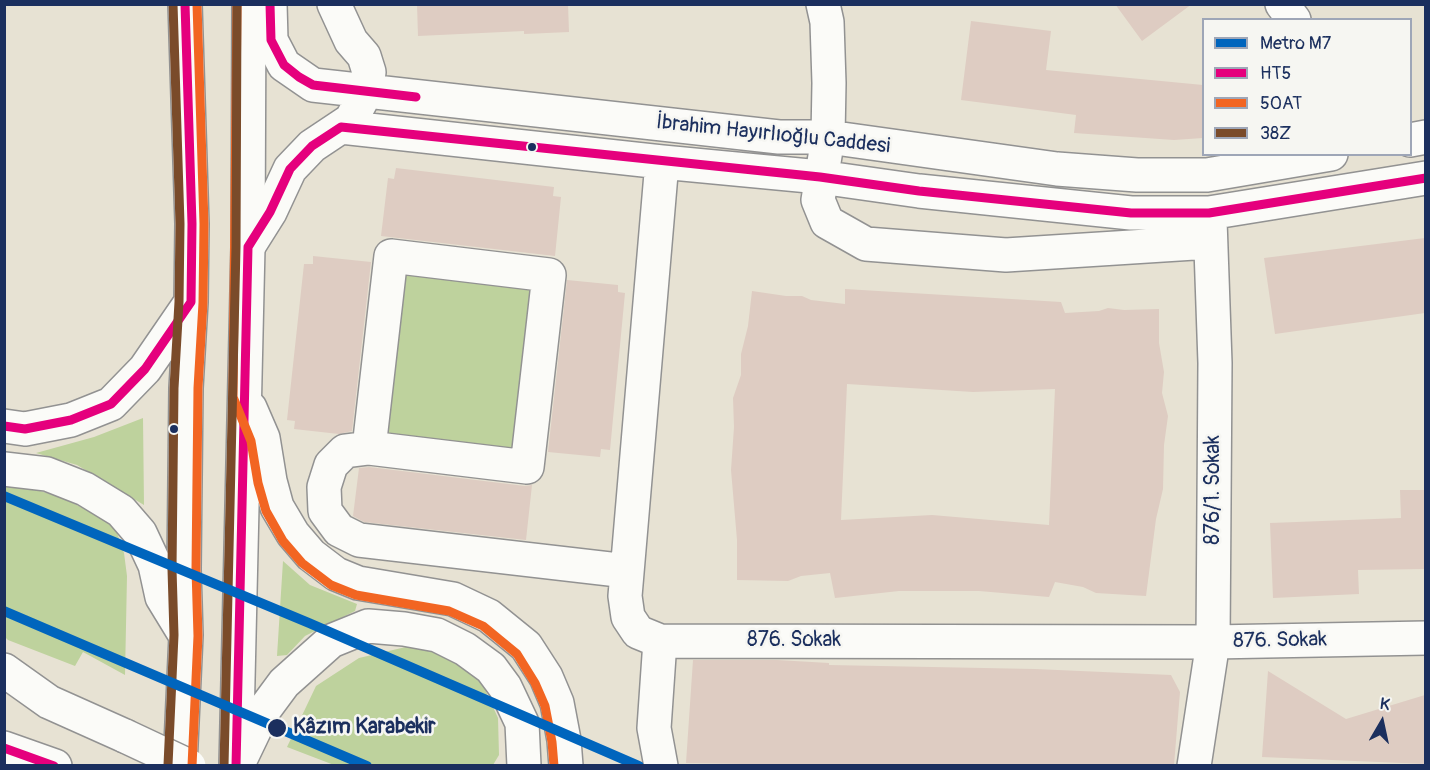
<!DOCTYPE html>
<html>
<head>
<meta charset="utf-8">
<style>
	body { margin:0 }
	#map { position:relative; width:1430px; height:770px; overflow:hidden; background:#e7e2d3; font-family:Pangolin,sans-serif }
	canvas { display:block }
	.frame { position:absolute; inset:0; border:6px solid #1b2f5e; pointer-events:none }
	.legend { position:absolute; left:1202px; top:18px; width:210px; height:138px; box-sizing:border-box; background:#f6f6f2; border:2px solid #9ea6b7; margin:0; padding:8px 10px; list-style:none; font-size:18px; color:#1b2f5e }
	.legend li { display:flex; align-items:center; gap:12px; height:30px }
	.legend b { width:30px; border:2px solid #9ea6b7 }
	.north { position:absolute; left:1352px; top:692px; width:60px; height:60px; -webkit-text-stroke:4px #f6f6f2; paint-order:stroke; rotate:9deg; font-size:16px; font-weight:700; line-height:24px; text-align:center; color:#1b2f5e }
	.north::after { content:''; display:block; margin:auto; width:21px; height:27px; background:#1b2f5e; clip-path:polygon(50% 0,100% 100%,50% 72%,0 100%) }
</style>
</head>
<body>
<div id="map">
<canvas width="1430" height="770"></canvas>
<div class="frame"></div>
<ul class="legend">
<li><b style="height:8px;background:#0065bd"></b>Metro M7</li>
<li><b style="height:8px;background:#e5007d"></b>HT5</li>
<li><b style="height:8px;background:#f26522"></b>50AT</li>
<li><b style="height:8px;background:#7a4b2a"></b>38Z</li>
</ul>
<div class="north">K</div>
</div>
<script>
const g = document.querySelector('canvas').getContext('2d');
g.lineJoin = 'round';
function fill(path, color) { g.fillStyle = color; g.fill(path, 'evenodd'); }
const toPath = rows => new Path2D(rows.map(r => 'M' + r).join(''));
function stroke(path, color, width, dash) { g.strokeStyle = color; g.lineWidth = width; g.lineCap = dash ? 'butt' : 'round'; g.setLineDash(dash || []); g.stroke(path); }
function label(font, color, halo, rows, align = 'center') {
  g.font = font + ' Pangolin,sans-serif'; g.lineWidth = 5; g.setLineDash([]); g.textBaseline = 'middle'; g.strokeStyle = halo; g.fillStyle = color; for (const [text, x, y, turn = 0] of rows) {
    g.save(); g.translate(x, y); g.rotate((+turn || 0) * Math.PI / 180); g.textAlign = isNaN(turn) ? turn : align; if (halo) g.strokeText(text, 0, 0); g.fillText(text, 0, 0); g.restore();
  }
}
const green = toPath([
	[403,271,537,287,516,453,383,436],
	[143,418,144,505,77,465,36,453,94,437],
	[7,481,63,498,114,524,124,553,127,576,125,675,83,652,75,666,8,640,5,637,5,482],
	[283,561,310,585,357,604,355,611,305,636,287,655,277,656],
	[410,646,451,653,479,676,498,718,499,755,493,765,334,765,287,747,316,686,359,658]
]);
const building = toPath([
	[417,4,568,4,569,32,524,34,524,31,418,36],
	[1115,4,1192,4,1142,41],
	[971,21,1051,31,1046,70,1203,85,1203,138,1174,140,1074,133,1076,115,961,100],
	[396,168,554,187,553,196,561,197,555,256,381,236,388,178,394,179],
	[1425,238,1425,313,1275,334,1264,258],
	[313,256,371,262,352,431,339,434,294,429,295,421,287,420,304,264,313,264],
	[567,280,618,285,618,292,625,293,610,450,601,449,600,457,548,452],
	[845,289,1061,302,1065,313,1099,311,1108,308,1124,310,1159,309,1159,343,1164,372,1162,393,1168,416,1164,445,1163,489,1156,519,1146,596,1096,593,1083,587,1055,582,1049,597,979,591,899,591,835,598,830,573,801,576,788,581,737,580,737,540,731,470,734,427,733,398,741,375,741,354,748,326,752,291,786,296,802,296,811,300,845,304],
	[847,384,973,392,1055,389,1049,525,932,515,841,520],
	[369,467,525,486,532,485,526,540,364,522,353,516,359,468],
	[1400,490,1425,490,1425,569,1358,570,1359,594,1273,598,1270,523,1401,518],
	[693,660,777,660,829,663,829,665,1035,669,1171,675,1180,692,1174,765,798,765,686,763],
	[1268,671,1346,719,1425,695,1425,764,1262,757]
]);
const minor = toPath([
	[270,4,271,40,284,65,313,85,779,137,828,137,1057,169,1137,175,1207,175,1331,154],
	[823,4,827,22,829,83,828,137,818,200,827,222,866,244,1006,255,1210,242],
	[1282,4,1294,20],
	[341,127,662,162,820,177,919,191,1131,213,1209,213,1426,178],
	[1410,140,1426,137],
	[662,162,625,596,628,617,638,632,660,641,1213,642,1426,638],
	[248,247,270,212,290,169,312,146,351,120,366,92,369,72,364,56,351,41,334,4],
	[369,448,391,256,549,275,527,467,369,448,345,451,331,465,324,487,325,511,339,530,359,540,627,571],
	[660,641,654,728,661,766],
	[1194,766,1213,642,1215,363,1210,220]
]);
const major = toPath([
	[250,408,263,438,270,481,277,507,293,534,311,555,336,574,358,583,453,599,489,616,526,646,546,677,557,703,564,740,566,766],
	[4,426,25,429,71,420,111,404,145,369,191,302],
	[4,469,47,474,85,489,121,511,140,533,155,565,162,597,184,633],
	[4,670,49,702,125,736],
	[4,748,55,766],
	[241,758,264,710,284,683,331,641,368,626,404,629,437,635,465,649,491,668,505,687,522,723,524,766],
	[180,766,186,635,184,569,186,388,191,302,192,224,185,4],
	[236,766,248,247,249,4]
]);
const majorBridge = toPath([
	[125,736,189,766]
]);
const bus1 = toPath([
	[270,4,271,40,284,65,299,77,313,85,416,97],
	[4,426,25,429,71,420,111,404,145,369,191,302,192,224,185,4],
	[4,748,54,766],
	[236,766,248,247,270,212,290,169,312,146,341,127,820,177,919,191,1131,213,1209,213,1426,178]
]);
const bus2 = toPath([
	[237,4,233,397,251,441,258,483,266,511,283,541,302,563,331,585,356,595,449,611,483,626,517,654,535,683,545,706,552,742,554,766],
	[192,766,198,636,196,569,198,388,203,303,204,224,197,4]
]);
const bus3 = toPath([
	[168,765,174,635,172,569,174,388,179,302,180,224,173,4],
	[224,766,236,247,237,4]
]);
const metro1 = toPath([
	[4,496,309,623,639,766],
	[4,611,367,766]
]);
const markers = [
	[532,147,5,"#1b2f5e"],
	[174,429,5,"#1b2f5e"],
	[277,728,10,"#1b2f5e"]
];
const streetNames = [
	["İbrahim Hayırlıoğlu Caddesi",773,135,6],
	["876/1. Sokak",1214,490,-90],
	["876. Sokak",794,641],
	["876. Sokak",1280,641,-1]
];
const stopNames = [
	["Kâzım Karabekir",293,728]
];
fill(green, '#bed29d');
fill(building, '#deccc2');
stroke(minor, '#929292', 36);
stroke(major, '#929292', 36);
stroke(minor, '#fbfbf8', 33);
stroke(major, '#fbfbf8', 33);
stroke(majorBridge, '#929292', 36, []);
stroke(majorBridge, '#fbfbf8', 33);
stroke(bus1, '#e5007d', 9);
stroke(bus2, '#f26522', 9);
stroke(bus3, '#7a4b2a', 9);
stroke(metro1, '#0065bd', 10);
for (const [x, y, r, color] of markers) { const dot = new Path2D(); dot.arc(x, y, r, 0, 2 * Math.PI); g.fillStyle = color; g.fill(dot); stroke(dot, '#f6f6f2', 2); }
label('21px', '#1b2f5e', '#f6f6f2', streetNames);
label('bold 21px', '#1b2f5e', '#f6f6f2', stopNames, 'left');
</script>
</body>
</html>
